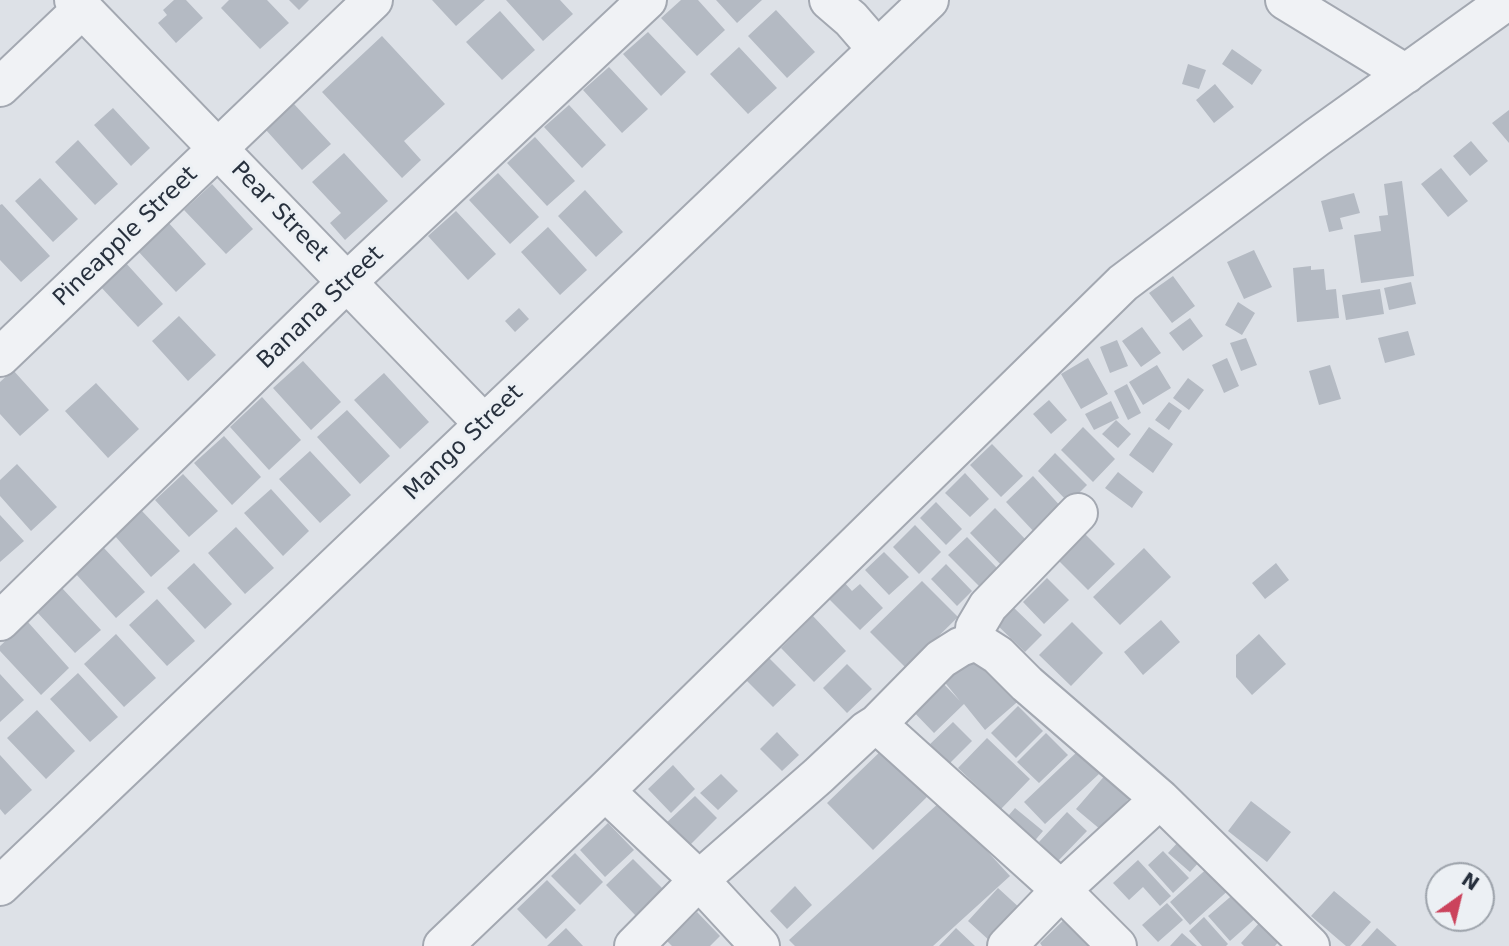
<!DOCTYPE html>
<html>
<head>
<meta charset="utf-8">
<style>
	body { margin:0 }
	#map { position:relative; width:1509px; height:946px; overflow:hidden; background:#dde1e7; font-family:"DejaVu Sans",sans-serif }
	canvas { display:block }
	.north { position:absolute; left:1425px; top:862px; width:70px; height:70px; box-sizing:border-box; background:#ecf0f4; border:2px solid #9da3ab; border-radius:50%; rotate:34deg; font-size:19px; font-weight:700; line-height:28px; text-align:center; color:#27303d }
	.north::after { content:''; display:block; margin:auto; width:24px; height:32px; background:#cb435c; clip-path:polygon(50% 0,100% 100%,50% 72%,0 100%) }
</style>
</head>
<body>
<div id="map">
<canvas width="1509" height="946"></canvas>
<div class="north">N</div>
</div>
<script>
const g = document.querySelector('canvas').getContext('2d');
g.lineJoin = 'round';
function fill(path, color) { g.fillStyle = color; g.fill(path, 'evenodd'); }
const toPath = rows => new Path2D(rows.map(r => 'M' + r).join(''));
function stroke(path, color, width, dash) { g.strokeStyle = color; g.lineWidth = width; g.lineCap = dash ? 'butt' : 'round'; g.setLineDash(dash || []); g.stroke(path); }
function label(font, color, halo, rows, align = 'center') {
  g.font = font + ' "DejaVu Sans",sans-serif'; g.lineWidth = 6; g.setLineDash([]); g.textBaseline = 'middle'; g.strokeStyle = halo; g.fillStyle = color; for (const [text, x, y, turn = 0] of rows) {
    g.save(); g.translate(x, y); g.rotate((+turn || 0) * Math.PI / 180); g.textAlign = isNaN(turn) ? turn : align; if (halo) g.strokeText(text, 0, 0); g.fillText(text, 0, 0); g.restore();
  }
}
const building = toPath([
	[174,0,186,0,203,18,176,43,158,23,167,15,163,10],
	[229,0,267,0,289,23,260,49,221,8],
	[289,0,309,0,299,10],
	[432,0,485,0,456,26],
	[506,0,560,0,573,14,543,41],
	[681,0,698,0,725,30,697,56,661,18],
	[716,0,762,0,737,23],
	[776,10,815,52,787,78,748,36],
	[500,11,535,50,502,80,466,42],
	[648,32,686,72,661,96,623,54],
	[382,36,445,104,404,141,421,160,402,178,322,92],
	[739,47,777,88,748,114,710,74],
	[1232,49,1262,70,1252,85,1222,64],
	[1188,64,1206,70,1199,89,1182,84],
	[609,67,648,109,622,133,583,90],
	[1215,84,1234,107,1214,123,1196,100],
	[294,104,331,144,302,170,266,130],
	[569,105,606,145,582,168,544,127],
	[113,108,150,148,131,166,94,125],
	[1509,110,1509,143,1492,123],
	[535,137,575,181,547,206,507,163],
	[78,140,118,184,95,205,55,162],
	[1471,141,1488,161,1470,176,1453,156],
	[344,153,388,201,345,240,330,223,341,213,312,182],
	[1441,168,1468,201,1448,217,1421,184],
	[498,173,539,217,510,244,469,200],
	[40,178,78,219,53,242,15,201],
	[1402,181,1414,276,1361,283,1354,235,1381,231,1379,216,1388,215,1384,184],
	[212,184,253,229,226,254,184,210],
	[585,190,623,232,596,257,558,216],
	[1354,193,1360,213,1340,218,1343,229,1329,232,1321,201],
	[2,204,50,256,21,282,0,260,0,205],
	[456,211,496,254,468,280,428,236],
	[167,221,206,264,176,292,137,250],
	[548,227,587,270,560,295,521,252],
	[1254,250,1272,287,1244,299,1227,262],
	[125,262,163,304,138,327,100,286],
	[1311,266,1311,270,1324,269,1326,290,1336,289,1339,318,1297,322,1293,268],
	[1173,276,1195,306,1172,323,1149,293],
	[1411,282,1416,304,1389,310,1384,288],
	[1380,289,1384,314,1346,320,1342,295],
	[1238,302,1255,313,1242,335,1225,325],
	[519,308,529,319,515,332,505,321],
	[179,316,216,355,188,381,152,341],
	[1190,318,1203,336,1183,351,1169,333],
	[1142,327,1161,353,1141,367,1122,341],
	[1408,331,1415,355,1385,363,1378,338],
	[1246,338,1257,365,1241,371,1230,343],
	[1117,340,1128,366,1110,373,1100,347],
	[1088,358,1108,394,1081,409,1061,374],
	[1227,358,1239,386,1224,393,1212,365],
	[303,361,341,402,311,430,273,388],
	[1157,365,1171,388,1143,405,1129,382],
	[1330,365,1341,399,1319,405,1309,371],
	[13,370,49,410,20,436,0,414,0,382],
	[384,373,429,422,400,449,354,400],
	[1188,378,1204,390,1189,410,1173,398],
	[96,383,139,429,108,458,65,411],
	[1127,384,1141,413,1128,420,1114,391],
	[262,397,301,440,269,470,230,427],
	[1049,400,1067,420,1051,434,1033,414],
	[1111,401,1119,418,1094,430,1085,414],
	[1169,402,1182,411,1169,430,1155,420],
	[347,410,390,456,360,484,317,437],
	[1116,420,1131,434,1118,448,1102,434],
	[1083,427,1115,459,1093,482,1061,450],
	[1149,427,1173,444,1153,473,1129,455],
	[224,436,261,477,232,505,194,463],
	[992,444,1023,476,1001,497,970,465],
	[310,451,351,495,320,523,279,479],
	[1055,453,1087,485,1069,503,1038,471],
	[17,464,57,507,31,531,0,496,0,480],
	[1118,472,1143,492,1132,508,1105,488],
	[965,473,989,499,970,517,945,493],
	[183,474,218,511,189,537,155,500],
	[1033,476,1063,509,1036,534,1006,502],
	[271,489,309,531,283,556,244,513],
	[936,502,962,529,946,545,920,518],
	[995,508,1028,542,1003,567,970,533],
	[142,511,180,551,151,577,115,536],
	[0,515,24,541,0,562],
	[915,525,941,552,919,574,893,547],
	[236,527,274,568,245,594,208,553],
	[1085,534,1115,564,1088,590,1058,560],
	[967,537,998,569,980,587,948,555],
	[103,547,145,592,116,618,75,573],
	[1144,548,1171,577,1120,625,1093,597],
	[884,552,909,577,889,595,865,570],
	[194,563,232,604,205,629,167,588],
	[1276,563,1289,580,1265,599,1252,583],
	[946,564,972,591,957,606,931,579],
	[1047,578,1069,600,1044,624,1023,602],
	[922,581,958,617,906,668,870,632],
	[844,582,852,591,860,584,883,608,860,630,828,598],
	[62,588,101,630,75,653,36,611],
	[157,599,195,641,167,666,129,625],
	[1012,606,1042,635,1025,652,995,623],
	[813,616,846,651,814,682,781,648],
	[1161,620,1180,642,1143,675,1124,652],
	[27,621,69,668,41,695,0,651,0,646],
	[1072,622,1103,653,1071,686,1039,655],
	[116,634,156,678,124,707,84,664],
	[1259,634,1286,664,1252,695,1236,677,1236,655],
	[981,646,1023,697,985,730,964,704,934,733,909,707,938,678,960,701,942,679],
	[769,658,796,685,773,707,746,680],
	[847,664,872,689,847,713,823,688],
	[78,673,118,717,90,742,50,699],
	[0,674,24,700,0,722],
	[1018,706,1043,731,1016,758,991,733],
	[37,710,75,751,46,779,7,738],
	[953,722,972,741,947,766,927,747],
	[777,732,799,755,782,771,760,749],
	[1046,733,1068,755,1039,783,1017,762],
	[987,738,1030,779,1001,809,958,768],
	[885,747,931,793,873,850,827,803],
	[1078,751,1099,774,1045,824,1024,802],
	[0,755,32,790,5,815,0,809],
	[673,765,695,789,671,813,648,789],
	[1107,773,1132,795,1101,830,1076,809],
	[721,774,738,791,718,810,700,793],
	[695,796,717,818,688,847,665,824],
	[941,801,1010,876,933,946,795,946,789,940],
	[1251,801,1291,832,1267,862,1228,831],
	[1015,808,1043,831,1031,845,1003,822],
	[1067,812,1087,831,1058,861,1039,842],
	[608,823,634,850,605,877,580,850],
	[1179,841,1201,860,1190,872,1168,853],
	[1163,851,1189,878,1173,893,1148,865],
	[575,853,603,882,580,905,551,876],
	[633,859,664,890,637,917,606,885],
	[1138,860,1171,896,1160,906,1143,887,1129,900,1113,883],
	[1212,864,1232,887,1190,925,1170,902],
	[547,880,576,910,546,939,517,909],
	[795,886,812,905,787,929,770,911],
	[998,888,1022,910,991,942,968,921],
	[1334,891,1371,922,1350,946,1346,946,1311,916],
	[1236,892,1257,917,1230,941,1208,916],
	[1167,903,1183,920,1158,942,1142,925],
	[697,912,720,936,710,946,672,946,667,941],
	[1070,914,1101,946,1042,946,1040,943],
	[1204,917,1228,944,1226,946,1202,946,1189,931],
	[1261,921,1281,939,1275,946,1244,946,1241,943],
	[566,928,583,946,547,946],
	[956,928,975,946,939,946],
	[1377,928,1397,946,1361,946],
	[1182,933,1197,946,1170,946]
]);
const minor = toPath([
	[74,0,484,424],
	[829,0,851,19,877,49],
	[1285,0,1406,74],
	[0,87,82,9],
	[0,357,373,0],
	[0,621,347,282,647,0],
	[976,641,975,628,988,606,1078,513],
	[877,724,1061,890,1117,946],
	[605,791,699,880,760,946],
	[0,886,929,0],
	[443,946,605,791,1123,283,1316,138,1508,0],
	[634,946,699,880,818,776,866,731,877,724,941,659,960,647,976,641,998,655,1027,684,1160,799,1310,946],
	[1007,946,1061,890,1160,799]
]);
const streetNames = [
	["Pear Street",279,212,46],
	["Pineapple Street",126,237,-44],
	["Banana Street",321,308,-44],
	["Mango Street",464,443,-44]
];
fill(building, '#b4bac3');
stroke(minor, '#a3a8b1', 42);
stroke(minor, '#f0f2f5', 38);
label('23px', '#27303d', '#ecf0f4', streetNames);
</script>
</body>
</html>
